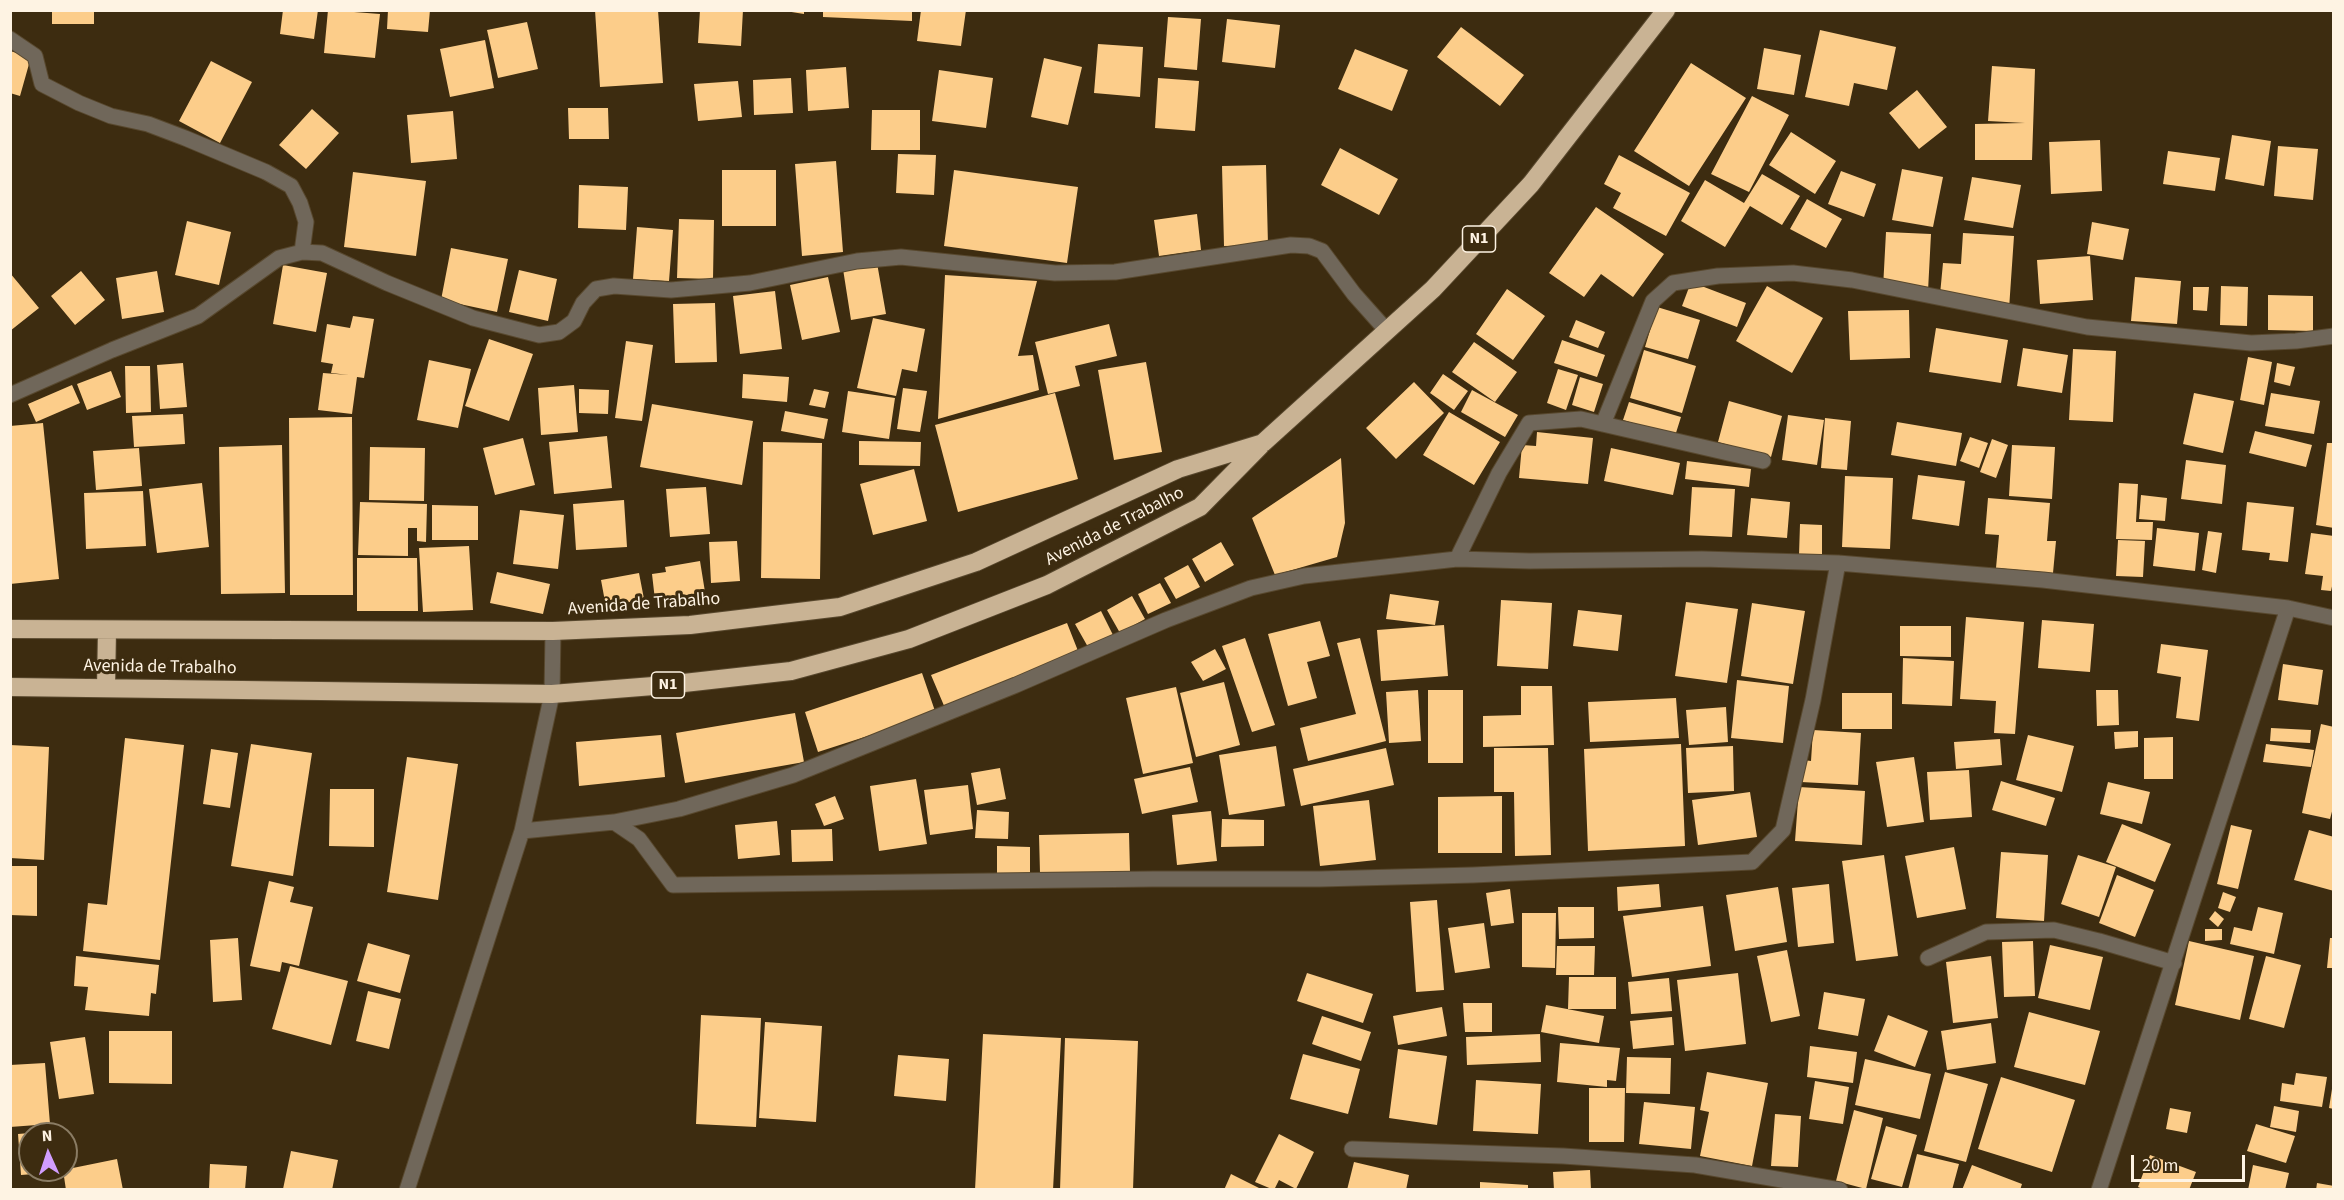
<!DOCTYPE html>
<html>
<head>
<meta charset="utf-8">
<style>
	body { margin:0 }
	#map { position:relative; width:2344px; height:1200px; overflow:hidden; background:#3d2c10; font-family:"Source Sans 3",sans-serif }
	canvas { display:block }
	.frame { position:absolute; inset:0; border:12px solid #fef3e3; pointer-events:none }
	.north { position:absolute; left:18px; top:1122px; width:60px; height:60px; box-sizing:border-box; background:#3d2c10; border:2px solid #8a7c64; border-radius:50%; rotate:357deg; font-size:16px; font-weight:700; line-height:24px; text-align:center; color:#fef3e3 }
	.north::after { content:''; display:block; margin:auto; width:21px; height:27px; background:#d19dfe; clip-path:polygon(50% 0,100% 100%,50% 72%,0 100%) }
	.scale { position:absolute; left:2131px; top:1155px; width:114px; height:27px; box-sizing:border-box; border:3px solid #fef3e3; border-top:0; padding-left:8px; font-size:18px; line-height:21px; white-space:nowrap; color:#fef3e3; -webkit-text-stroke:4px #3d2c10; paint-order:stroke }
</style>
</head>
<body>
<div id="map">
<canvas width="2344" height="1200"></canvas>
<div class="frame"></div>
<div class="north">N</div>
<div class="scale">20 m</div>
</div>
<script>
const g = document.querySelector('canvas').getContext('2d');
g.lineJoin = 'round';
function fill(path, color) { g.fillStyle = color; g.fill(path, 'evenodd'); }
const toPath = rows => new Path2D(rows.map(r => 'M' + r).join(''));
function stroke(path, color, width, dash) { g.strokeStyle = color; g.lineWidth = width; g.lineCap = dash ? 'butt' : 'round'; g.setLineDash(dash || []); g.stroke(path); }
function label(font, color, halo, rows, align = 'center') {
  g.font = font + ' "Source Sans 3",sans-serif'; g.lineWidth = 6; g.setLineDash([]); g.textBaseline = 'middle'; g.strokeStyle = halo; g.fillStyle = color; for (const [text, x, y, turn = 0] of rows) {
    g.save(); g.translate(x, y); g.rotate((+turn || 0) * Math.PI / 180); g.textAlign = isNaN(turn) ? turn : align; if (halo) g.strokeText(text, 0, 0); g.fillText(text, 0, 0); g.restore();
  }
}
const building = toPath([
	[52,10,94,10,94,24,52,24],
	[283,10,318,10,314,39,280,34],
	[328,10,380,14,375,58,324,53],
	[388,10,430,10,428,32,387,29],
	[595,10,658,10,663,83,600,87],
	[700,10,743,10,741,46,698,43],
	[779,10,804,10,804,14],
	[823,10,912,10,912,21,823,17],
	[921,10,966,10,961,46,917,41],
	[1168,17,1201,19,1197,70,1164,67],
	[1227,19,1280,25,1275,68,1222,62],
	[527,22,538,69,498,78,487,30],
	[1461,27,1524,75,1500,106,1437,57],
	[1820,30,1896,47,1887,90,1854,83,1849,106,1805,97],
	[485,40,494,88,450,97,440,49],
	[1098,44,1143,47,1140,97,1094,93],
	[1764,48,1801,55,1794,95,1757,89],
	[1355,49,1408,70,1392,111,1338,89],
	[10,51,31,57,20,96,10,93],
	[1044,58,1082,67,1068,125,1031,117],
	[211,61,252,82,220,143,179,121],
	[1691,63,1746,98,1689,186,1634,151],
	[1992,66,2035,69,2032,160,1975,160,1975,124,2025,123,1988,121],
	[846,67,849,108,808,111,806,70],
	[939,70,993,78,986,128,932,121],
	[791,78,793,113,754,115,753,80],
	[1158,78,1199,81,1195,131,1155,128],
	[738,81,742,117,698,121,694,84],
	[1917,90,1947,127,1919,149,1889,113],
	[1752,96,1789,115,1749,192,1711,174],
	[568,108,608,108,609,139,569,139],
	[312,109,339,133,306,169,279,145],
	[872,110,920,110,920,150,871,150],
	[453,111,457,159,411,163,407,115],
	[1791,132,1836,161,1815,194,1769,165],
	[2232,135,2271,141,2264,186,2225,179],
	[2100,140,2102,191,2051,194,2049,142],
	[2278,146,2318,149,2313,200,2274,196],
	[1340,148,1398,179,1379,215,1321,185],
	[2168,151,2220,158,2215,191,2163,184],
	[898,154,936,155,934,195,896,193],
	[1619,155,1690,193,1666,236,1613,208,1621,193,1604,184],
	[836,161,843,252,802,256,795,164],
	[1266,165,1268,245,1224,246,1222,166],
	[1902,169,1943,177,1933,227,1892,220],
	[722,170,776,170,776,226,722,226],
	[954,170,1078,187,1067,263,944,246],
	[1841,171,1876,184,1864,217,1828,204],
	[353,172,426,181,416,256,344,247],
	[1762,174,1800,196,1782,225,1750,206,1725,247,1681,221,1705,180,1744,203],
	[1972,177,2021,185,2013,228,1964,220],
	[579,185,628,187,626,230,578,228],
	[1807,199,1842,219,1826,248,1790,229],
	[1596,207,1664,254,1633,297,1601,274,1584,297,1549,273],
	[1197,214,1201,250,1159,256,1154,220],
	[679,219,714,220,713,279,677,278],
	[187,221,231,232,219,285,175,275],
	[2092,222,2129,229,2123,260,2087,254],
	[637,227,673,230,669,281,633,279],
	[1886,232,1931,234,1928,291,1883,288],
	[1963,233,2014,236,2009,309,1939,305,1943,263,1961,264],
	[451,248,508,259,497,312,441,300],
	[2090,256,2093,300,2040,304,2037,260],
	[877,263,886,314,851,320,843,269],
	[283,265,327,273,316,332,273,324],
	[519,270,557,279,548,321,509,312],
	[81,271,105,300,75,325,51,296],
	[157,271,164,312,122,319,116,278],
	[10,273,39,308,10,331],
	[945,275,1037,281,1018,356,1033,355,1039,390,938,419],
	[828,277,840,332,802,340,790,285],
	[2135,277,2181,281,2177,324,2131,321],
	[1691,282,1746,303,1737,327,1682,306],
	[1767,286,1823,318,1792,373,1736,341],
	[2221,286,2248,287,2247,326,2220,325],
	[2193,287,2209,287,2207,311,2193,310],
	[1507,289,1545,316,1513,360,1476,334],
	[775,291,782,349,740,354,733,296],
	[2268,295,2313,296,2313,331,2268,330],
	[715,303,717,362,675,363,673,304],
	[1657,307,1700,320,1688,359,1645,347],
	[1909,310,1910,358,1850,360,1848,311],
	[353,316,374,319,364,378,357,377,352,414,318,410,323,373,349,375,331,373,333,364,321,362,327,324,350,328],
	[873,318,925,329,917,372,902,369,896,396,857,388],
	[1576,320,1605,332,1598,348,1569,337],
	[1109,324,1117,356,1075,366,1080,386,1048,394,1035,342],
	[1936,328,2008,340,2001,383,1929,372],
	[489,339,533,354,509,421,465,406],
	[1562,340,1605,355,1597,377,1554,363],
	[626,341,653,345,642,421,615,418],
	[1474,342,1517,372,1495,402,1452,372],
	[2023,348,2068,355,2062,393,2017,386],
	[2073,349,2116,351,2113,422,2069,420],
	[1644,350,1696,366,1682,413,1630,398],
	[2248,357,2272,362,2264,405,2240,400],
	[429,360,471,369,458,428,417,420],
	[1146,362,1162,452,1114,460,1098,370],
	[183,363,187,407,160,409,157,365],
	[2277,363,2295,367,2290,386,2274,382],
	[125,366,150,366,151,412,126,413],
	[1558,369,1578,375,1566,410,1547,403],
	[111,371,121,397,87,410,77,384],
	[743,374,789,377,787,402,742,398],
	[1443,374,1468,391,1454,410,1430,393],
	[1580,377,1603,384,1594,412,1572,405],
	[1414,382,1444,413,1396,459,1366,428],
	[72,385,80,403,36,422,28,404],
	[574,385,578,432,541,435,538,388],
	[903,388,927,391,920,432,897,429],
	[579,389,609,390,608,414,579,413],
	[814,389,829,392,825,408,809,405],
	[1472,390,1518,415,1505,437,1461,412],
	[848,391,895,398,889,439,842,432],
	[1055,393,1078,479,958,512,935,425],
	[2194,393,2234,401,2223,453,2183,444],
	[2271,393,2320,401,2314,434,2265,426],
	[1729,401,1782,416,1771,457,1718,442],
	[1629,402,1681,417,1675,436,1623,420],
	[652,404,753,421,742,485,640,467],
	[785,411,828,419,824,439,781,431],
	[1449,412,1500,442,1474,485,1423,455],
	[183,414,185,444,134,447,132,416],
	[1788,415,1824,420,1817,465,1782,460],
	[352,417,353,595,290,595,289,418],
	[1825,418,1851,421,1847,470,1821,468],
	[1897,422,1962,433,1956,466,1891,455],
	[43,423,59,579,10,584,10,426],
	[2255,431,2312,445,2306,467,2249,453],
	[1537,432,1593,438,1588,484,1519,478,1522,445,1536,446],
	[607,436,612,488,554,494,549,442],
	[1970,437,1988,443,1979,468,1960,461],
	[523,438,535,485,495,495,483,448],
	[1992,439,2008,445,1996,478,1980,472],
	[859,441,921,442,920,466,859,465],
	[763,442,822,443,820,579,761,578],
	[2327,443,2334,443,2334,528,2316,525],
	[282,445,285,593,221,594,219,447],
	[2012,445,2055,447,2052,499,2009,496],
	[370,447,425,448,424,501,369,500],
	[139,448,142,486,96,490,93,451],
	[1611,448,1680,463,1673,495,1604,481],
	[1341,458,1345,523,1337,557,1275,575,1252,518],
	[2186,460,2226,465,2222,504,2181,499],
	[1687,461,1751,469,1749,487,1685,479],
	[914,469,927,521,873,535,860,484],
	[1918,475,1965,481,1959,526,1912,519],
	[1845,476,1893,478,1890,549,1842,547],
	[202,483,209,547,157,553,149,489],
	[2119,483,2138,484,2136,522,2153,522,2152,540,2116,539],
	[706,487,710,534,670,537,666,489],
	[1692,487,1735,489,1732,537,1689,535],
	[143,491,146,546,86,549,84,493],
	[2141,495,2167,498,2165,521,2139,519],
	[1751,498,1790,502,1787,538,1747,535],
	[1988,498,2050,503,2047,541,2056,541,2053,573,1996,568,1999,535,1985,534],
	[624,500,627,547,576,550,573,504],
	[360,502,427,504,426,542,417,541,417,528,408,528,408,556,358,555],
	[2247,502,2294,507,2288,562,2269,560,2270,553,2242,550],
	[432,505,478,506,478,540,432,540],
	[520,510,564,515,558,569,513,564],
	[1800,524,1822,525,1822,556,1799,555],
	[2157,528,2199,533,2195,571,2153,566],
	[2208,531,2222,533,2216,573,2202,570],
	[2311,533,2334,536,2334,577,2331,591,2321,590,2323,576,2305,574],
	[2118,540,2145,541,2143,577,2116,576],
	[737,541,740,581,711,583,709,542],
	[1221,542,1234,565,1205,582,1192,559],
	[469,546,473,610,423,612,419,548],
	[357,558,417,558,418,611,357,611],
	[700,561,705,592,655,600,652,574,666,572,665,567],
	[1188,565,1200,587,1176,599,1164,578],
	[497,572,550,584,543,614,490,603],
	[639,573,644,599,606,607,601,580],
	[1160,583,1171,603,1148,614,1138,594],
	[1390,594,1439,601,1435,625,1386,619],
	[1132,596,1145,619,1120,633,1107,610],
	[1501,600,1552,603,1548,669,1497,666],
	[1686,602,1738,609,1727,683,1675,676],
	[1752,603,1805,611,1793,684,1741,676],
	[1578,610,1622,615,1618,651,1573,646],
	[1101,611,1113,635,1088,647,1075,624],
	[1966,617,2024,622,2015,734,1994,733,1996,701,1960,699],
	[2042,620,2094,624,2090,672,2038,668],
	[1320,621,1330,656,1307,662,1317,698,1288,706,1268,634],
	[1067,623,1080,656,945,708,931,675],
	[1444,625,1448,676,1381,681,1377,630],
	[1900,626,1951,626,1951,657,1900,656],
	[1245,638,1275,725,1252,732,1222,646],
	[1360,638,1386,741,1308,761,1300,728,1356,714,1337,643],
	[2161,644,2208,650,2199,721,2176,718,2181,677,2157,673],
	[1215,649,1226,669,1203,681,1191,662],
	[1903,658,1954,661,1952,706,1902,704],
	[2283,664,2323,670,2318,705,2278,700],
	[922,673,936,714,818,752,805,712],
	[1737,680,1789,686,1783,743,1731,738],
	[1224,682,1240,745,1196,757,1180,693],
	[1521,686,1552,686,1554,745,1483,747,1483,716,1521,715],
	[1176,687,1193,763,1143,774,1126,698],
	[1418,690,1421,741,1389,743,1386,692],
	[1428,690,1463,690,1463,763,1428,763],
	[2096,690,2118,690,2119,725,2097,726],
	[1842,693,1892,693,1892,729,1842,729],
	[1676,698,1679,738,1590,742,1588,702],
	[1726,707,1728,742,1689,745,1686,710],
	[795,713,804,762,685,783,676,733],
	[2321,724,2334,727,2334,804,2330,819,2302,813],
	[2271,728,2311,730,2310,743,2270,741],
	[1813,730,1861,733,1858,785,1801,782,1803,760,1811,761],
	[2138,731,2138,747,2115,749,2114,732],
	[661,735,665,777,579,786,576,742],
	[2028,735,2074,746,2062,792,2016,780],
	[2173,737,2173,779,2144,779,2144,738],
	[125,738,184,745,160,960,83,951,88,903,107,905],
	[2000,739,2002,765,1956,769,1954,742],
	[251,744,312,753,293,876,231,866],
	[1681,744,1685,846,1588,851,1584,749],
	[2266,744,2314,750,2311,767,2263,762],
	[10,745,49,747,44,860,10,858],
	[1276,746,1285,806,1229,815,1219,755],
	[1733,746,1734,791,1688,793,1686,748],
	[1386,748,1394,785,1301,806,1293,769],
	[1494,748,1548,748,1551,855,1515,856,1514,792,1494,792],
	[211,749,238,753,230,808,203,804],
	[407,757,458,764,438,900,387,892],
	[1914,757,1924,822,1887,827,1876,762],
	[1190,767,1198,802,1142,814,1134,779],
	[1000,768,1006,799,977,805,971,773],
	[1969,770,1972,817,1930,820,1927,772],
	[916,779,927,844,879,851,870,786],
	[2001,781,2055,798,2046,826,1992,810],
	[2108,782,2150,792,2142,824,2100,814],
	[968,785,973,829,930,835,924,790],
	[1799,787,1865,791,1862,845,1795,841],
	[330,789,374,789,374,847,329,846],
	[1750,792,1757,837,1698,845,1692,800],
	[835,796,844,819,824,826,815,804],
	[1502,796,1502,853,1438,853,1438,797],
	[1369,800,1376,860,1320,866,1313,806],
	[977,810,1009,812,1008,839,975,838],
	[1211,811,1217,861,1177,865,1172,815],
	[1222,819,1264,820,1264,846,1221,847],
	[777,821,780,855,738,859,735,825],
	[2122,824,2171,844,2155,882,2106,862],
	[2231,825,2252,830,2238,889,2217,884],
	[832,829,833,861,792,862,791,830],
	[2309,830,2334,837,2334,891,2294,880],
	[1129,833,1130,872,1040,873,1039,835],
	[997,846,1030,847,1030,873,997,873],
	[1954,847,1966,909,1917,918,1905,856],
	[2001,852,2048,855,2044,921,1996,918],
	[1884,855,1898,956,1856,961,1842,861],
	[2078,855,2116,867,2099,917,2061,904],
	[10,866,37,866,37,916,10,915],
	[2117,875,2154,890,2135,937,2099,923],
	[269,881,294,887,290,902,313,907,299,966,282,962,280,972,250,966],
	[1659,884,1661,907,1618,911,1617,887],
	[1829,884,1834,943,1798,947,1792,888],
	[1778,887,1787,942,1735,951,1726,895],
	[1510,889,1514,923,1491,926,1486,893],
	[2223,892,2236,897,2230,912,2218,908],
	[1437,900,1444,990,1416,992,1410,902],
	[1703,906,1711,966,1632,977,1623,916],
	[1558,907,1594,907,1594,938,1559,939],
	[2258,907,2283,913,2274,954,2230,944,2234,927,2252,931],
	[2215,911,2224,919,2218,927,2209,919],
	[1522,913,1556,913,1555,968,1522,967],
	[1484,923,1490,968,1455,973,1448,928],
	[2205,929,2222,929,2222,940,2205,941],
	[238,938,242,1000,213,1002,210,940],
	[2330,938,2334,938,2334,968,2327,968],
	[2033,941,2035,996,2004,997,2002,942],
	[2189,941,2254,956,2240,1020,2175,1005],
	[368,943,410,955,400,993,357,981],
	[2050,945,2103,957,2090,1010,2038,998],
	[1557,946,1595,946,1594,975,1556,975],
	[1787,950,1800,1016,1771,1022,1757,956],
	[76,956,159,965,156,994,151,993,149,1016,85,1010,88,987,74,986],
	[1991,956,1998,1018,1953,1023,1946,962],
	[2266,956,2301,965,2284,1028,2249,1019],
	[290,966,348,981,331,1045,272,1029],
	[1307,973,1373,994,1363,1023,1297,1001],
	[1738,973,1746,1044,1685,1051,1677,980],
	[1569,977,1616,977,1616,1009,1568,1009],
	[1669,978,1672,1011,1631,1014,1628,982],
	[368,991,401,999,389,1049,356,1041],
	[1824,992,1865,999,1858,1036,1818,1029],
	[1463,1003,1492,1003,1492,1032,1465,1032],
	[1546,1005,1604,1016,1599,1043,1541,1032],
	[1442,1007,1447,1036,1398,1045,1393,1016],
	[2029,1012,2100,1031,2085,1085,2014,1067],
	[701,1015,761,1018,756,1127,696,1124],
	[1888,1015,1928,1031,1915,1067,1874,1051],
	[1322,1016,1371,1032,1361,1061,1312,1044],
	[1672,1017,1674,1045,1633,1049,1630,1021],
	[765,1022,822,1026,816,1122,759,1118],
	[1991,1023,1996,1063,1947,1070,1941,1031],
	[109,1031,172,1031,172,1084,109,1083],
	[983,1034,1061,1038,1053,1190,975,1190],
	[1540,1034,1541,1062,1467,1065,1466,1037],
	[85,1037,94,1094,59,1099,50,1042],
	[1065,1038,1138,1041,1133,1190,1060,1190],
	[1560,1043,1620,1048,1616,1081,1607,1080,1607,1087,1557,1082],
	[1810,1046,1857,1052,1853,1083,1807,1077],
	[1398,1049,1447,1056,1437,1125,1389,1118],
	[1303,1054,1360,1069,1348,1114,1290,1099],
	[898,1055,949,1059,946,1101,894,1096],
	[1627,1057,1671,1058,1670,1094,1626,1093],
	[1865,1059,1931,1074,1920,1119,1855,1105],
	[45,1063,50,1124,10,1127,10,1065],
	[1707,1072,1768,1083,1752,1166,1700,1156,1709,1112,1700,1110],
	[1945,1072,1988,1084,1966,1162,1924,1151],
	[2296,1073,2327,1077,2322,1107,2280,1101,2282,1083,2294,1085],
	[2001,1077,2075,1100,2052,1172,1978,1149],
	[1476,1080,1541,1084,1538,1134,1473,1131],
	[1815,1081,1849,1087,1843,1124,1809,1119],
	[1589,1088,1625,1088,1624,1142,1589,1142],
	[2332,1089,2334,1089,2334,1109,2329,1108],
	[1644,1102,1695,1107,1691,1149,1639,1144],
	[2274,1106,2299,1111,2296,1132,2270,1127],
	[2170,1108,2191,1112,2187,1133,2166,1129],
	[1854,1110,1883,1118,1866,1189,1836,1181],
	[1775,1114,1801,1116,1798,1167,1771,1166],
	[2256,1124,2295,1136,2286,1163,2247,1151],
	[1886,1126,1917,1135,1902,1187,1871,1179],
	[58,1131,58,1134,39,1134,39,1132],
	[30,1133,30,1170,59,1170,59,1172,21,1175,18,1134],
	[1279,1134,1314,1152,1296,1189,1279,1180,1274,1190,1255,1182],
	[291,1151,338,1160,332,1190,283,1189],
	[1917,1154,1959,1164,1952,1190,1908,1190],
	[2150,1155,2196,1172,2189,1190,2145,1190,2138,1187],
	[117,1159,123,1190,66,1190,63,1170],
	[1354,1162,1409,1175,1406,1190,1347,1190],
	[210,1164,247,1166,245,1190,209,1190],
	[1972,1165,2022,1184,2020,1190,1962,1190],
	[2253,1165,2289,1173,2285,1190,2248,1190],
	[1590,1170,1591,1190,1554,1190,1553,1172],
	[1231,1174,1263,1190,1224,1190],
	[1480,1182,1528,1185,1528,1190,1480,1190],
	[2317,1183,2334,1186,2334,1190,2316,1190]
]);
const street = toPath([
	[10,39,35,56,42,84,79,103,111,116,148,124,185,138,266,172,291,186,300,203,306,222,302,252],
	[10,395,112,350,198,316,279,258,302,252,322,253,387,283,473,318,539,335,559,332,574,321,583,303,596,289,614,286,671,290,750,283,857,261,901,257,1055,273,1115,272,1291,245,1309,246,1322,251,1354,294,1387,331],
	[1603,424,1653,301,1673,283,1718,276,1793,273,1852,280,2087,327,2251,343,2296,341,2334,336],
	[1457,559,1499,473,1529,423,1581,419,1763,461],
	[614,822,639,839,673,885,1153,879,1320,879,1473,875,1752,862,1783,830,1813,700,1838,563],
	[522,831,614,822,679,809,793,775,1016,685,1166,620,1251,588,1304,576,1457,559,1530,561,1702,559,1838,563,2043,580,2288,608,2334,618],
	[1928,958,1986,932,2054,930,2099,941,2174,963],
	[1352,1149,1563,1156,1695,1165,1840,1190],
	[407,1190,522,831,552,694,553,631],
	[2099,1190,2288,608]
]);
const highway = toPath([
	[10,629,553,631,690,625,840,607,976,562,1178,469,1263,443],
	[10,687,552,694,666,685,791,671,909,639,1047,585,1200,507,1264,442,1433,289,1531,184,1666,10],
	[106,688,107,630]
]);
const shields = [
	[1479,239,33],
	[668,685,33]
];
const shieldNames = [
	["N1",1479,239],
	["N1",668,685]
];
const streetNames = [
	["Avenida de Trabalho",1115,527,-27],
	["Avenida de Trabalho",644,605,-4],
	["Avenida de Trabalho",160,668,1]
];
fill(building, '#fccd8a');
stroke(street, '#58482e', 17);
stroke(highway, '#58482e', 20);
stroke(street, '#70675a', 15);
stroke(highway, '#c9b394', 18);
for (const [x, y, w] of shields) { const box = new Path2D(); box.roundRect(x - w / 2, y - 13, w, 26, 4.5); g.fillStyle = '#3d2c10'; g.fill(box); stroke(box, '#fef3e3', 1.5); }
label('bold 16px', '#fef3e3', null, shieldNames);
label('18px', '#fef3e3', '#3d2c10', streetNames);
</script>
</body>
</html>
